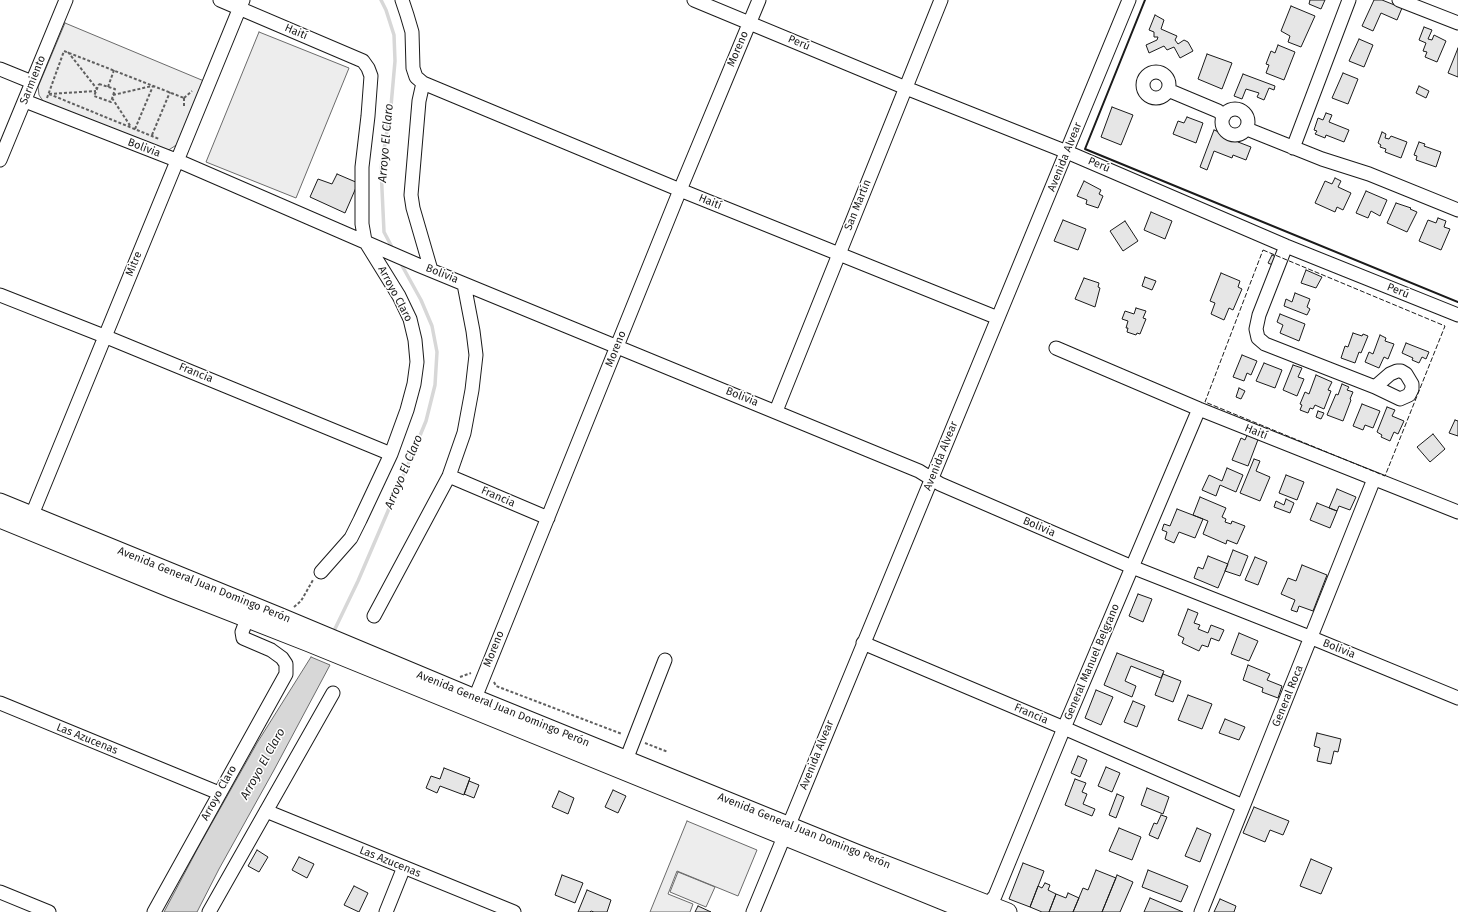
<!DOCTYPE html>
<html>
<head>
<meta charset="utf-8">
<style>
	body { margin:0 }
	canvas { display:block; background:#fff }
</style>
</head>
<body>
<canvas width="1458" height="912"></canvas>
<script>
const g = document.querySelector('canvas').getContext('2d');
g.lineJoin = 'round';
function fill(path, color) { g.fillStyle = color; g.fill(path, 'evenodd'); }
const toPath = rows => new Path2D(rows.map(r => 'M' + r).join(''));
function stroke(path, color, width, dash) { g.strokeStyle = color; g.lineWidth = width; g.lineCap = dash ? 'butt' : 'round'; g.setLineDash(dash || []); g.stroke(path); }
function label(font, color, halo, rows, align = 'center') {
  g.font = font + ' "Fira Sans",sans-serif'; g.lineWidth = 3; g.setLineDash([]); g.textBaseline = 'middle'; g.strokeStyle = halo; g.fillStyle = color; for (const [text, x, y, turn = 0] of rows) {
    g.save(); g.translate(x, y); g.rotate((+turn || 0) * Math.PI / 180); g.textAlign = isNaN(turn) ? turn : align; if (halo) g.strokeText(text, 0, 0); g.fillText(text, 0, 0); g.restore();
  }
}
const built = toPath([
	[65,23,204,81,178,144,167,151,45,104,39,95,38,87,65,23],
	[259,32,349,68,296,198,206,162,259,32],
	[687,821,757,850,738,896,677,871,668,894,693,904,690,912,650,912,687,821],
	[678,872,715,887,706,907,670,892,678,872]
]);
const water = toPath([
	[311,657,330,665,274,770,219,869,197,912,164,912,199,846,257,743,311,657]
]);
const stream = toPath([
	[381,0,386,10,394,35,395,61,391,106,381,168,384,232,393,249],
	[333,633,358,581,412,455,426,421,435,385,437,352,432,326,421,300,400,262]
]);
const building = toPath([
	[1310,0,1325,0,1321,9,1309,4,1310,0],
	[1374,0,1382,0,1402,8,1397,20,1381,13,1373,31,1362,26,1374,0],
	[1291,6,1315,16,1301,47,1288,42,1290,36,1281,31,1291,6],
	[1155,15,1164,20,1161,29,1177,36,1175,40,1178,44,1184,40,1188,42,1193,51,1180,58,1174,47,1167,50,1164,46,1149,53,1146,45,1157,40,1158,37,1154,37,1154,32,1149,30,1155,15],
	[1424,27,1432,30,1428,39,1432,40,1434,35,1446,41,1437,62,1425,57,1427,52,1423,51,1426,43,1419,40,1424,27],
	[1359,39,1373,45,1364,67,1349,61,1359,39],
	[1278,45,1295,52,1284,80,1266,73,1269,65,1266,64,1271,51,1275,53,1278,45],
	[1458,48,1458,77,1448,73,1458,48],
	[1207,54,1232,63,1222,89,1198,79,1207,54],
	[1343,73,1358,79,1348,104,1332,98,1343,73],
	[1243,74,1275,86,1274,90,1269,88,1264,100,1257,97,1259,93,1246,89,1242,99,1234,96,1243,74],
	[1419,86,1429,91,1426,98,1416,93,1419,86],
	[1112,107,1133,115,1121,145,1101,137,1112,107],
	[1326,113,1332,115,1329,122,1349,130,1344,142,1326,135,1325,138,1315,134,1317,131,1314,130,1318,118,1323,120,1326,113],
	[1187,117,1203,123,1196,143,1173,134,1178,121,1184,123,1187,117],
	[1214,130,1239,140,1238,142,1251,147,1246,160,1233,155,1232,158,1214,151,1207,170,1200,167,1214,130],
	[1382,132,1386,134,1385,138,1389,139,1391,136,1407,142,1401,158,1385,152,1386,149,1380,147,1381,145,1378,143,1382,132],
	[1419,142,1425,144,1424,146,1441,152,1436,167,1416,160,1417,156,1414,155,1419,142],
	[337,174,358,183,345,213,310,197,318,179,332,184,337,174],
	[1335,178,1341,181,1338,187,1351,193,1343,210,1337,207,1335,212,1315,203,1325,181,1332,184,1335,178],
	[1084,181,1101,190,1099,194,1103,196,1098,208,1086,204,1087,200,1077,196,1084,181],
	[1366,191,1387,200,1380,216,1371,211,1368,218,1356,213,1366,191],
	[1396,203,1411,208,1410,209,1417,212,1407,232,1387,223,1396,203],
	[1151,212,1172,221,1165,239,1144,230,1151,212],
	[1438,218,1446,221,1444,227,1450,229,1441,250,1419,241,1428,220,1436,223,1438,218],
	[1063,220,1086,229,1078,250,1054,241,1063,220],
	[1125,221,1138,241,1123,251,1110,231,1125,221],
	[1272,255,1278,258,1275,266,1268,263,1272,255],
	[1306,270,1322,277,1316,288,1301,283,1306,270],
	[1221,273,1240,281,1238,287,1242,289,1233,310,1229,308,1224,320,1211,314,1215,303,1210,301,1221,273],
	[1145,277,1156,281,1152,290,1142,286,1145,277],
	[1084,278,1099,283,1098,287,1100,288,1095,307,1075,299,1084,278],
	[1295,293,1310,299,1307,307,1310,309,1307,315,1284,306,1286,299,1292,302,1295,293],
	[1136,308,1146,311,1143,318,1146,319,1140,334,1137,333,1136,335,1127,332,1128,328,1126,328,1128,321,1122,319,1125,311,1134,314,1136,308],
	[1280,314,1305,324,1299,341,1280,333,1283,325,1277,322,1280,314],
	[1353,333,1362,336,1363,334,1368,336,1361,353,1359,352,1355,363,1341,358,1345,346,1348,347,1353,333],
	[1380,335,1386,338,1385,341,1394,344,1388,359,1384,357,1379,368,1365,362,1369,352,1373,354,1380,335],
	[1406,343,1429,352,1426,359,1422,357,1419,363,1412,360,1413,358,1402,353,1406,343],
	[1242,355,1257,361,1251,375,1247,373,1244,381,1233,377,1242,355],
	[1264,363,1282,370,1275,388,1256,381,1264,363],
	[1293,365,1302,368,1298,377,1304,379,1297,396,1283,390,1293,365],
	[1316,375,1332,382,1328,390,1331,391,1324,409,1315,405,1313,409,1310,408,1308,413,1300,410,1302,405,1300,404,1305,392,1309,394,1316,375],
	[1342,384,1349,387,1347,390,1353,392,1350,399,1351,400,1343,421,1327,415,1336,394,1338,395,1342,384],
	[1239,388,1245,391,1241,399,1236,397,1239,388],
	[1362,404,1380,411,1373,428,1365,425,1363,430,1353,426,1362,404],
	[1387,407,1395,410,1392,416,1404,421,1398,434,1394,432,1390,441,1381,437,1382,435,1377,432,1387,407],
	[1318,411,1324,413,1321,419,1316,417,1318,411],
	[1455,420,1458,421,1458,436,1449,433,1455,420],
	[1248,433,1259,437,1248,466,1232,460,1241,438,1245,440,1248,433],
	[1433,434,1445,449,1430,462,1417,447,1433,434],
	[1254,459,1260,461,1256,471,1270,477,1260,501,1240,493,1254,459],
	[1227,468,1243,475,1236,492,1220,485,1216,496,1202,490,1209,475,1222,481,1227,468],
	[1286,475,1304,482,1297,500,1279,493,1286,475],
	[1337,489,1356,497,1350,510,1339,506,1337,511,1329,508,1337,489],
	[1200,497,1226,508,1222,517,1226,519,1225,522,1231,524,1232,521,1245,526,1237,544,1227,540,1226,544,1203,534,1208,521,1193,515,1200,497],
	[1286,499,1294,503,1290,513,1274,507,1276,501,1284,505,1286,499],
	[1317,503,1337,511,1330,528,1310,520,1317,503],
	[1177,509,1203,519,1195,538,1179,532,1174,543,1165,539,1167,532,1162,530,1164,524,1170,526,1177,509],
	[1233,550,1248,556,1240,576,1225,571,1233,550],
	[1208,556,1228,564,1218,588,1194,578,1198,567,1203,569,1208,556],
	[1255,557,1267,562,1258,585,1245,580,1255,557],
	[1302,565,1327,575,1313,611,1299,606,1297,612,1291,610,1295,600,1281,594,1288,578,1296,581,1302,565],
	[1138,594,1152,599,1143,622,1129,616,1138,594],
	[1188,609,1198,613,1194,623,1200,625,1198,629,1208,633,1211,625,1224,630,1219,641,1211,638,1208,647,1202,645,1199,651,1182,643,1184,638,1178,635,1188,609],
	[1239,633,1258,641,1249,661,1231,654,1239,633],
	[1117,653,1164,671,1161,678,1131,666,1125,681,1136,686,1132,697,1104,685,1117,653],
	[1248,665,1270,674,1267,680,1282,686,1278,698,1262,692,1263,688,1243,680,1248,665],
	[1163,674,1181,681,1173,702,1155,695,1163,674],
	[1096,690,1113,697,1101,725,1085,718,1096,690],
	[1188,695,1212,704,1202,729,1178,720,1188,695],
	[1133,701,1145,706,1137,727,1124,722,1133,701],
	[1225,719,1245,727,1239,740,1219,733,1225,719],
	[1317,733,1341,739,1338,752,1334,751,1331,764,1317,761,1320,748,1314,746,1317,733],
	[1078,756,1087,760,1080,777,1071,773,1078,756],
	[1106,767,1120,773,1112,792,1098,786,1106,767],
	[444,768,470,778,464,795,440,786,437,793,426,788,431,776,440,779,444,768],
	[1075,779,1086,783,1082,792,1087,794,1083,804,1095,809,1092,816,1065,805,1075,779],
	[469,781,479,785,474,798,464,794,469,781],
	[1147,788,1169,797,1163,814,1141,805,1147,788],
	[613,790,626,796,618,813,605,807,613,790],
	[559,791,574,798,568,814,552,807,559,791],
	[1117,794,1124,797,1116,818,1109,815,1117,794],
	[1254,807,1289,821,1283,835,1270,830,1265,842,1243,833,1254,807],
	[1161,815,1167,817,1158,839,1149,835,1154,823,1157,824,1161,815],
	[1119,828,1141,837,1132,860,1109,851,1119,828],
	[1197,828,1211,834,1200,862,1185,856,1197,828],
	[257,850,268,857,259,872,248,866,257,850],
	[299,857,314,864,307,878,292,870,299,857],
	[1311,859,1332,868,1321,894,1300,886,1311,859],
	[1023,863,1044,871,1030,907,1009,899,1023,863],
	[1096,870,1116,878,1102,912,1073,912,1083,888,1088,890,1096,870],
	[1148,870,1188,886,1181,902,1142,887,1148,870],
	[562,875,583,883,575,903,555,895,562,875],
	[1117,875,1133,882,1120,912,1102,912,1117,875],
	[1045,883,1050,885,1048,890,1056,894,1049,912,1042,912,1030,907,1038,886,1042,888,1045,883],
	[354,886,368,893,359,912,344,905,354,886],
	[587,890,611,900,607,912,594,912,591,911,590,912,578,912,587,890],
	[1068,893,1079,898,1073,912,1049,912,1056,894,1066,898,1068,893],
	[1150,898,1183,912,1144,912,1150,898],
	[1220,899,1236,906,1234,912,1214,912,1220,899],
	[698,906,711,912,695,912,698,906]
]);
const path = toPath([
	[68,52,97,89],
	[99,84,115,89,111,102,94,96,99,84],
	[108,87,114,70],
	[49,94,159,139],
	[49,94,96,91],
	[113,95,152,86],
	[47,98,64,51,184,98],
	[112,98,131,127],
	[184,98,184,108],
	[184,98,192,91],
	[135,129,153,86],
	[152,135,170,92],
	[294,607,301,601,313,580],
	[460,677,471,673],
	[494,682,496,686,622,734],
	[645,743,668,752]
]);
const minor = toPath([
	[220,0,363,61,368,68,371,76,368,116,362,167,362,224,365,241,399,296,410,319,415,340,417,362,414,384,407,410,391,454,360,520,351,538,321,572],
	[402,0,407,15,412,32,413,68,416,77,423,83,680,190,998,318],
	[694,0,906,88,1067,152,1286,246,1458,315],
	[1399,0,1458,23],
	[0,69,32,82],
	'1143 85a13 13 0 1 1 26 0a13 13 0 1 1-26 0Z',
	[423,83,419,101,411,195,413,208,431,270],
	[1168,90,1218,111,1224,116],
	[25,101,176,160,418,265,919,471,940,484,1132,567,1312,638,1458,698],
	'1222 122a13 13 0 1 1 26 0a13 13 0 1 1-26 0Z',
	[1247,129,1322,159,1369,174,1458,210],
	[1293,148,1349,0],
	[0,160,66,0],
	[1286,246,1259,315,1256,329,1258,338,1265,344,1375,387,1400,399,1409,395,1412,389,1412,384,1406,374,1401,371,1397,371,1390,374,1375,387],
	[0,295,104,336,391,454],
	[1056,348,1199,409,1458,512],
	[776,411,941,0],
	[449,476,548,518],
	[29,522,243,0],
	[374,616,449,476,464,433,472,390,476,355,473,331,464,284],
	[863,643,1064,728,1243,806],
	[475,698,680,190,759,0],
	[0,703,219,793],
	[626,760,665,660],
	[266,811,514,912],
	[0,892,49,912],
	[154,912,286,674,286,664,282,658,271,650,243,638,242,632,247,619],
	[209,912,333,693],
	[386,912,404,867],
	[753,912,1129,0],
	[981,912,995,896,1064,728,1199,409],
	[1201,912,1374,479]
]);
const major = toPath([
	[0,502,279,616,475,698,859,854,1008,912],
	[0,519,171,589,309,643,970,912]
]);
const fence = toPath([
	[1263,250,1445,326,1385,476,1205,402,1263,250]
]);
const wall = toPath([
	[1145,0,1085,149,1458,302]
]);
const streetNames = [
	["Haití",296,32,23],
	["Perú",799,43,23],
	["Moreno",738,49,-67],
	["Sarmiento",33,80,-68],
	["Bolivia",144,148,21],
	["Avenida Alvear",1065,157,-68],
	["Perú",1099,165,23],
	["Haití",710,202,22],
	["San Martín",858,205,-68],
	["Mitre",134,264,-68],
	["Bolivia",442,274,22],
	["Perú",1398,291,22],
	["Arroyo Claro",395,294,62],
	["Moreno",616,349,-68],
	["Francia",196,373,22],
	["Bolivia",742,397,22],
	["Haití",1256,432,22],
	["Avenida Alvear",941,456,-68],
	["Francia",498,497,23],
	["Bolivia",1039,527,23],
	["Avenida General Juan Domingo Perón",204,585,22],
	["Moreno",494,649,-68],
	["Bolivia",1339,649,22],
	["General Manuel Belgrano",1092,662,-67],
	["General Roca",1288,696,-68],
	["Avenida General Juan Domingo Perón",503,709,22],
	["Francia",1031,714,23],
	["Las Azucenas",87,739,22],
	["Avenida Alvear",817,755,-68],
	["Arroyo Claro",219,793,-61],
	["Avenida General Juan Domingo Perón",804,831,22],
	["Las Azucenas",390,862,22]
];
const waterNames = [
	["Arroyo El Claro",386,143,-85],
	["Arroyo El Claro",404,472,-67],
	["Arroyo El Claro",263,764,-61]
];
fill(built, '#ededed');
stroke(built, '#6a6a6a', 1);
fill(water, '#d7d7d7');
stroke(water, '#6a6a6a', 1);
stroke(stream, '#d7d7d7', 3.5);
fill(building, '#e6e6e6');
stroke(building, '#1a1a1a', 1);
stroke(minor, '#1a1a1a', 15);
stroke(major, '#1a1a1a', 19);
stroke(path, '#5f5f5f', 2, [3, 2]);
stroke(minor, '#fff', 13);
stroke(major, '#fff', 17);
stroke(fence, '#1a1a1a', 1, [5, 2]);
stroke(wall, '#1a1a1a', 2);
label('11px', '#1a1a1a', '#fff', streetNames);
label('italic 12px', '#1a1a1a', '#fff', waterNames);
</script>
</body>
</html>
